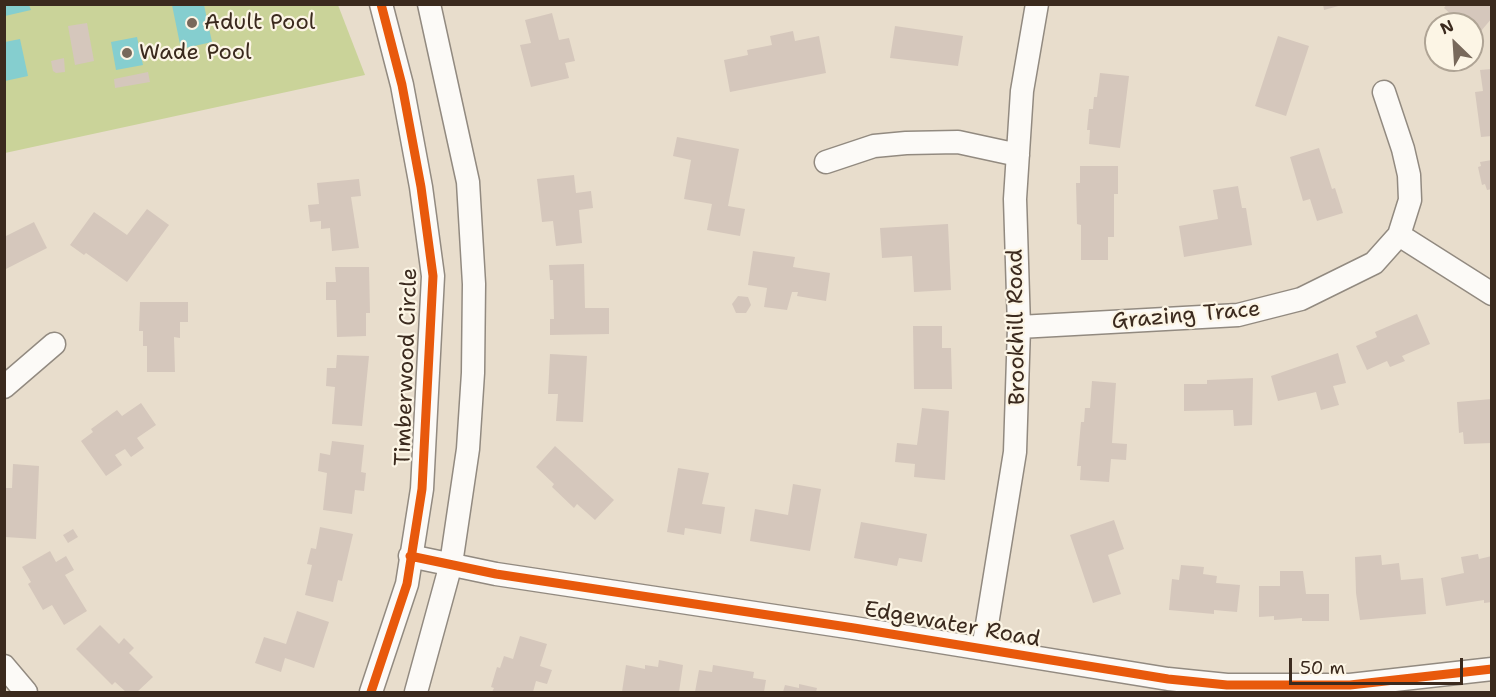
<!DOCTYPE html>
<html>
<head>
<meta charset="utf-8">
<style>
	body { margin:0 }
	#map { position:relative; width:1496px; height:697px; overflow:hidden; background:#e8ddcc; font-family:"Shantell Sans",sans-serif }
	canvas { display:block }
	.frame { position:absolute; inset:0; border:6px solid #3b2a1e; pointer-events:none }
	.north { position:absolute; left:1424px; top:12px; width:60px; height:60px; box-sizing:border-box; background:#fcf5e5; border:2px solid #afa495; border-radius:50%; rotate:335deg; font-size:16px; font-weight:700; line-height:24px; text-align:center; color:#3b2a1e }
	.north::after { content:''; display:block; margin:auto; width:21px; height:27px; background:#78695b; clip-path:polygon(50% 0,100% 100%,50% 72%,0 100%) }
	.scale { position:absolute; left:1289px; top:658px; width:174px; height:27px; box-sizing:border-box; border:3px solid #3b2a1e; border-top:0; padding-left:8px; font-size:18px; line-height:21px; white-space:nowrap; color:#3b2a1e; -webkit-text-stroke:4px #fcf5e5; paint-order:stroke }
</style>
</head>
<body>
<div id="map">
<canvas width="1496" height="697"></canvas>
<div class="frame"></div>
<div class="north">N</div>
<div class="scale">50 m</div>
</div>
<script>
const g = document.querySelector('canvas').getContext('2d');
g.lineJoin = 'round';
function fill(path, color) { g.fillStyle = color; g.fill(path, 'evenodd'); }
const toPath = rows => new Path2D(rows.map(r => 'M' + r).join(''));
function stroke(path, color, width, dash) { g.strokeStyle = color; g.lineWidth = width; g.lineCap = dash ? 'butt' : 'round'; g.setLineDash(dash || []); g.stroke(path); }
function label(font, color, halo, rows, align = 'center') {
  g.font = font + ' "Shantell Sans",sans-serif'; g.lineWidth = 4.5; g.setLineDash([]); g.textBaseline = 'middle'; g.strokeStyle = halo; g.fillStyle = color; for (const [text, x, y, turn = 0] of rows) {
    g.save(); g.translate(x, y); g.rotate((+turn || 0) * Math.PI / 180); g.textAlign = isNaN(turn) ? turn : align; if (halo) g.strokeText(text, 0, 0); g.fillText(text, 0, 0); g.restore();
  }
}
const green = toPath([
	[4,5,338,5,365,75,5,153]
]);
const water = toPath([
	[4,5,29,5,31,10,5,16],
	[172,5,204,5,212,42,181,49],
	[137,37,143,65,116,70,111,42],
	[20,39,28,76,5,81,5,42]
]);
const building = toPath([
	[1323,4,1342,4,1342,5,1324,10],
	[1447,4,1492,4,1492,18,1476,37,1472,34,1472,24,1462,24,1465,22,1456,14,1454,17,1444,8],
	[552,13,559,40,569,38,575,61,565,63,569,78,531,87,520,45,531,43,525,20],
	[87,23,94,61,75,65,68,26],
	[895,26,963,36,958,66,890,58],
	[793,31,795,41,819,36,826,73,730,92,724,60,748,55,747,50,772,45,770,36],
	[1278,36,1309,46,1286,116,1255,106],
	[64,58,65,72,56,73,53,71,51,61],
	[1492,69,1492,136,1481,137,1475,92,1483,91,1480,70],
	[148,72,150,82,115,88,114,79],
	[1100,73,1129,76,1120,148,1089,144,1090,130,1087,130,1089,109,1093,109,1094,97,1097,97],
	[677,137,739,149,728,206,745,209,740,236,707,230,712,204,684,199,691,160,673,156],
	[1319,148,1332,189,1335,188,1343,213,1317,221,1310,199,1303,201,1290,157],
	[1492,160,1492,189,1487,190,1485,184,1482,185,1478,167,1481,166,1480,162],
	[1080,166,1118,166,1118,194,1114,194,1114,237,1108,237,1108,260,1081,260,1081,225,1077,224,1076,183,1080,183],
	[574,175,576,193,591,191,593,208,579,210,582,243,556,246,553,221,542,222,537,179],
	[359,179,361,196,351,197,359,248,332,251,330,228,321,229,321,221,310,222,308,205,319,204,317,183],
	[1238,186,1242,208,1246,208,1252,245,1184,257,1179,226,1218,219,1213,190],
	[147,209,169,225,127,282,86,253,84,255,70,245,94,212,127,235],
	[34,222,47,248,4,270,4,237],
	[948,224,951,290,914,292,912,256,882,258,880,228],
	[753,251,795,257,793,267,830,273,826,301,797,296,798,292,792,292,787,310,764,307,767,288,748,285],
	[584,264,585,308,609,308,609,334,550,335,550,319,554,319,553,280,550,280,549,265],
	[335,267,369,267,370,313,366,313,366,336,337,337,336,300,326,300,326,282,336,282],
	[738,296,748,297,751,305,746,313,736,313,732,304],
	[140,302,188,302,188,322,180,322,180,338,174,337,175,372,147,372,147,346,143,346,143,331,139,331],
	[1417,314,1430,344,1402,356,1405,361,1390,367,1387,361,1367,370,1356,346,1377,337,1375,332],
	[913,326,942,326,942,348,951,348,952,389,914,389],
	[1338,353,1346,383,1333,386,1339,405,1321,410,1316,392,1278,401,1271,376],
	[550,354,587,356,583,422,556,421,558,394,548,394],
	[337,355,369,356,362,426,332,424,335,387,326,386,327,368,336,368],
	[1253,378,1252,425,1234,426,1233,410,1184,411,1184,384,1207,384,1207,380],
	[1092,381,1116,383,1112,443,1127,444,1126,460,1111,459,1109,482,1080,480,1081,466,1077,466,1081,422,1084,422,1085,408,1090,408],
	[1492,399,1492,443,1464,444,1463,432,1459,433,1457,402],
	[141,403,156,425,137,438,144,448,131,457,125,449,115,455,122,465,106,476,81,441,93,432,91,429,117,410,122,416],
	[922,408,949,411,945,480,914,477,915,464,895,462,897,443,917,445],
	[332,441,364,445,361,472,366,473,364,491,355,490,352,514,323,510,327,473,318,471,320,453,330,455],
	[555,446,614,500,595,520,577,504,574,508,552,487,554,484,536,467],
	[13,464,39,466,36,539,5,537,4,488,12,488],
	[678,468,709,473,702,504,725,507,721,534,685,528,684,535,667,532],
	[793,484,821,489,810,551,750,541,755,509,788,515],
	[1114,520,1124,549,1108,555,1121,594,1093,603,1070,535],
	[861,522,927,534,922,562,899,558,897,566,854,558],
	[320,527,353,534,342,581,338,580,333,602,305,595,312,565,307,564,311,548,316,549],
	[73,529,78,537,68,543,63,535],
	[50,551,56,562,66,556,74,570,65,575,87,611,64,625,52,605,43,610,28,584,31,582,22,567],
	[1478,554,1479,559,1492,556,1492,602,1484,603,1484,600,1446,606,1441,578,1464,573,1461,557],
	[1381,555,1382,565,1399,563,1401,580,1423,578,1426,614,1360,620,1356,593,1355,557],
	[1181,565,1204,567,1203,574,1217,576,1216,583,1240,585,1237,612,1214,610,1214,614,1169,610,1172,579,1179,580],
	[1280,571,1303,571,1306,594,1329,594,1329,621,1302,621,1302,618,1274,620,1274,616,1259,617,1259,586,1280,586],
	[297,611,329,622,314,668,285,658,281,672,255,663,264,637,286,644],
	[100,625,119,644,124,638,134,648,129,653,153,677,137,692,126,692,115,682,112,685,76,649],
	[520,636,547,644,540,666,552,670,547,684,536,681,533,692,492,692,494,688,491,687,497,667,500,668,504,656,513,659],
	[659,660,683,665,679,692,622,692,626,665,645,669,645,665,658,667],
	[713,665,754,672,753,678,766,680,764,692,695,692,699,670,712,672],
	[799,684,817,688,816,692,783,692,785,685,799,688]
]);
const street = toPath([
	[826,162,874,146,906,143,958,142,1018,155],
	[1399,235,1492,294],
	[1019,327,1238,315,1301,299,1374,263,1399,235,1410,200,1409,175,1403,149,1384,92],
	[4,387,54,344],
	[410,556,496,574,854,628,1168,679,1227,685,1350,685,1492,669],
	[983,649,1015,452,1019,327,1015,199,1022,91,1037,4],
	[4,666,26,692],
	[371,692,407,584,422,489,433,276,421,187,402,85,381,4],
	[416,692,451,564,468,449,473,373,474,284,468,182,429,4]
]);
const cycleway = toPath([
	[410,556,496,574,854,628,1168,679,1227,685,1350,685,1492,669],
	[371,692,407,584,422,489,433,276,421,187,402,85,381,4]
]);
const markers = [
	[192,23,6,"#78695b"],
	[127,53,6,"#78695b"]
];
const poiNames = [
	["Adult Pool",204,23],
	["Wade Pool",139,53]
];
const streetNames = [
	["Grazing Trace",1186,316,-5],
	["Brookhill Road",1017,327,-91],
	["Timberwood Circle",407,367,-88],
	["Edgewater Road",952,625,10]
];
fill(green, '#cad399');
fill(water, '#85cecf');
fill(building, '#d5c7bc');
stroke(street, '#928a80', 25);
stroke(street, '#fcfaf7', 22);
stroke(cycleway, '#e8590c', 9);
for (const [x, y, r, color] of markers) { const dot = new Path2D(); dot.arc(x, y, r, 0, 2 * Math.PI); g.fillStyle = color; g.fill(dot); stroke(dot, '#fcf5e5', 2); }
label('22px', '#3b2a1e', '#fcf5e5', poiNames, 'left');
label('22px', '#3b2a1e', '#fcf5e5', streetNames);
</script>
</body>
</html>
